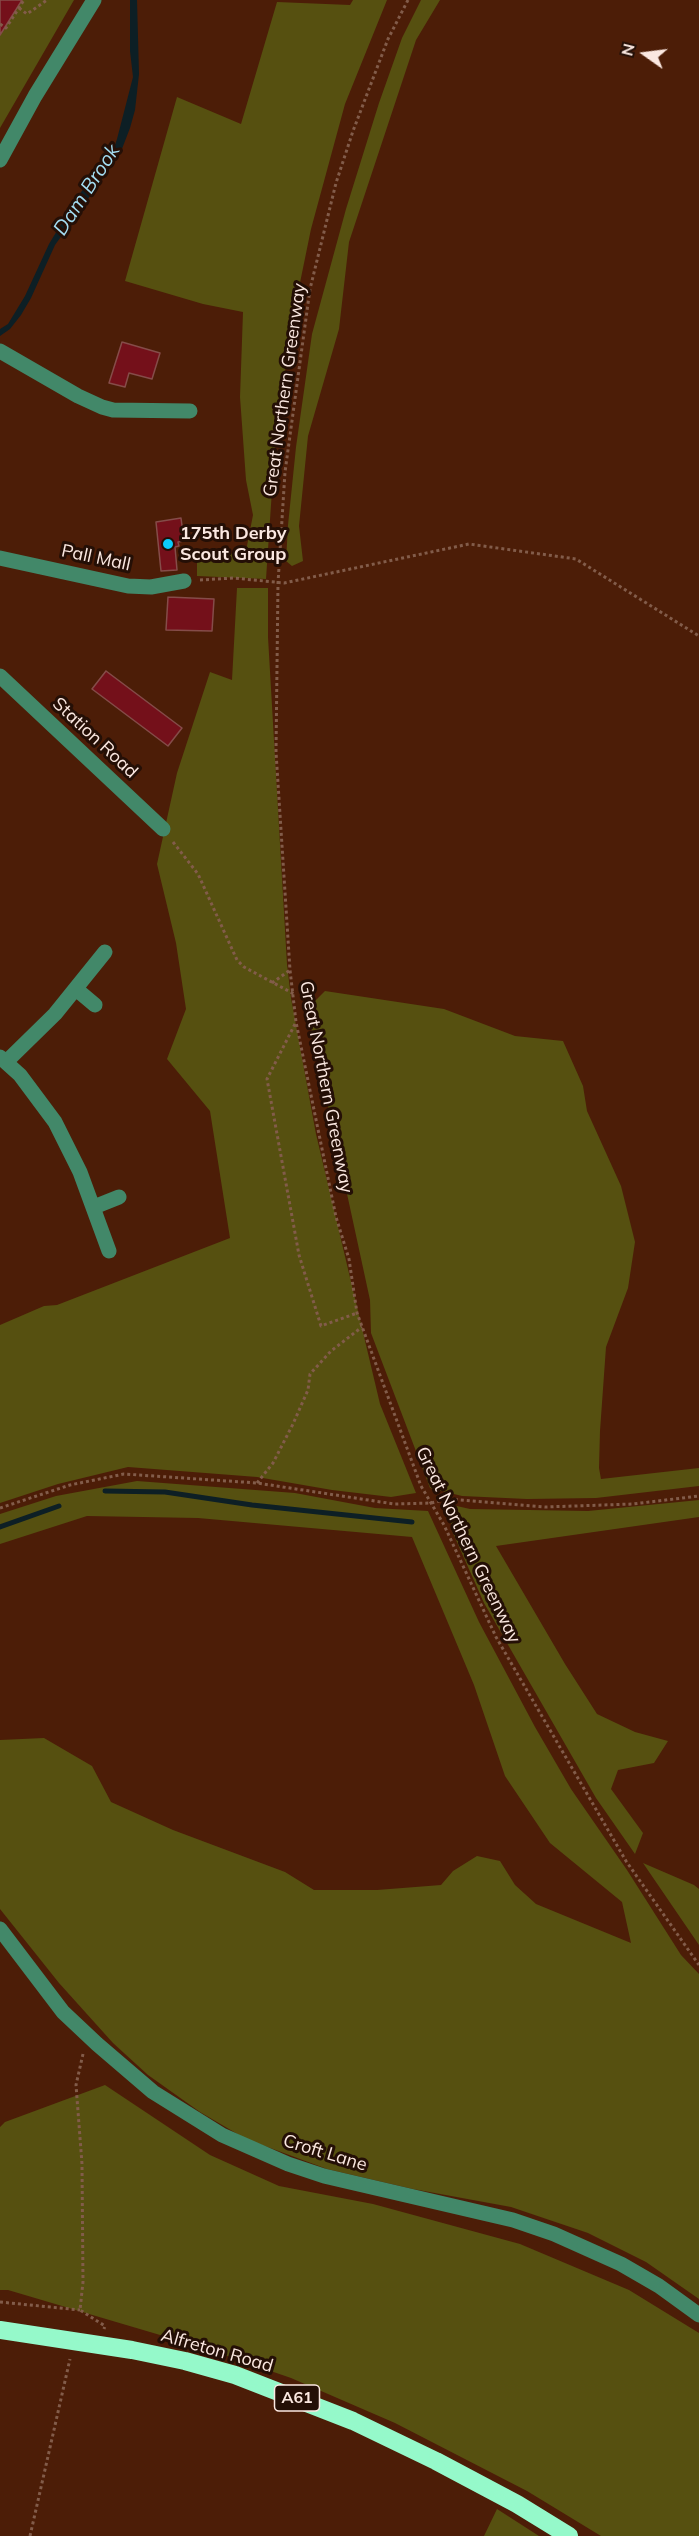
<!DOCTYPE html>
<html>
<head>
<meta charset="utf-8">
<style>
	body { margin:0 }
	#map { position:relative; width:699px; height:2536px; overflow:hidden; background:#4c1d07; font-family:Mulish,sans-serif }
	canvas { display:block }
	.north { position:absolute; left:615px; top:24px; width:60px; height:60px; -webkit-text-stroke:4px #240f06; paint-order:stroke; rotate:284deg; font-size:16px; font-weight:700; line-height:24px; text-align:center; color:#fbe8e1 }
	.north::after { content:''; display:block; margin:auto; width:21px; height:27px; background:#fbe8e1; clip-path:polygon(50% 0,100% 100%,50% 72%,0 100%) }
</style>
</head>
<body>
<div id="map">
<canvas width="699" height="2536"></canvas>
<div class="north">N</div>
</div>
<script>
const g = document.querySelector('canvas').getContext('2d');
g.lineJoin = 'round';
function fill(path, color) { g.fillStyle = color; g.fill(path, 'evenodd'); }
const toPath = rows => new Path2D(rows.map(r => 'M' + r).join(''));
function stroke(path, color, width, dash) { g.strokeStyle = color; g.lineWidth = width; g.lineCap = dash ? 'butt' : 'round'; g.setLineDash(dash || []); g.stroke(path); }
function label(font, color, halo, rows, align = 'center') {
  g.font = font + ' Mulish,sans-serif'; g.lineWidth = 6; g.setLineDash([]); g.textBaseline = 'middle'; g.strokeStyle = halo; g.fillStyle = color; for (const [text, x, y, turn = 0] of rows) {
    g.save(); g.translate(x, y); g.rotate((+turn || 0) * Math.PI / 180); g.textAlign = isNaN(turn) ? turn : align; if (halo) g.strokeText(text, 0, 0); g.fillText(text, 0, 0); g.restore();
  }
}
const green = toPath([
	[0,0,74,0,0,128],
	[353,0,387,0,345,104,311,229,294,312,276,431,266,579,197,576,197,559,246,551,253,515,246,480,240,397,243,312,203,304,125,281,177,97,241,124,277,2,350,5],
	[421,0,440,0,416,40,349,242,339,329,308,436,299,526,303,561,292,566,286,561,288,525,296,447,312,334,346,209,379,103,402,38],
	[237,588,268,588,268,637,287,964,291,998,316,1134,380,1404,416,1493,391,1497,332,1490,257,1477,128,1467,58,1484,0,1503,0,1325,44,1306,57,1305,230,1238,210,1111,167,1059,186,1009,176,943,157,864,177,773,210,672,232,680],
	[325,991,444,1009,515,1036,563,1041,583,1086,587,1111,621,1186,635,1242,628,1288,606,1347,600,1431,599,1468,601,1479,699,1468,699,1486,596,1498,527,1499,462,1496,430,1488,371,1333,370,1300,307,1009],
	[137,1481,295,1493,375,1508,428,1511,479,1622,535,1727,571,1789,627,1870,681,1955,699,1974,699,2299,646,2262,588,2233,511,2207,413,2189,327,2169,246,2139,200,2112,148,2075,113,2043,59,1983,0,1909,0,1740,44,1738,92,1766,111,1802,173,1830,285,1872,314,1890,377,1890,441,1885,453,1871,477,1856,500,1861,515,1885,536,1904,631,1943,622,1902,550,1843,505,1776,474,1685,412,1537,198,1518,87,1516,0,1544,0,1514,56,1496],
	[699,1500,699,1517,496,1546,565,1664,597,1714,635,1732,668,1741,654,1763,618,1770,611,1789,643,1833,635,1854,596,1798,484,1603,452,1531,448,1504,470,1509,588,1511],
	[643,1863,694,1885,699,1889,699,1945],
	[105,2085,210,2155,279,2186,373,2204,520,2244,629,2290,699,2333,699,2536,601,2536,527,2491,395,2423,291,2378,204,2348,8,2290,0,2290,0,2127,5,2122],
	[497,2509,539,2536,484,2536]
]);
const water = toPath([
	[130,0,137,0,139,74,135,110,130,128,120,154,55,245,31,298,21,315,10,329,0,336,0,329,8,324,25,296,49,244,78,196,113,151,117,139,133,77,130,51]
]);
const stream = toPath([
	[105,1491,165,1492,252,1505,412,1522],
	[0,1527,59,1506]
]);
const building = toPath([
	[0,0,22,0,0,35,0,0],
	[122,342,160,353,152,379,129,373,125,387,109,383,122,342],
	[181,518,184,541,178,542,179,546,175,547,177,570,161,571,156,522,181,518],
	[168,597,214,599,212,631,166,630,168,597],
	[106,671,182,728,168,746,92,689,106,671]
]);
const path = toPath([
	[408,0,388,39,353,131,336,183,310,289,285,472,278,583,276,752,290,970,296,1022,336,1217,349,1259,357,1313,421,1486,444,1525,496,1637,626,1861,699,1965],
	[19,8,27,14,47,0],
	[0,24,6,28,24,0],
	[200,580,234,578,284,583,469,544,576,559,699,636],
	[173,842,198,874,237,960,244,967,294,994],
	[272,983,290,970],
	[295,1024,267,1079,299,1255,321,1326,357,1313],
	[257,1483,273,1463,293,1424,308,1390,310,1374,331,1351,362,1327],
	[0,1508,70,1485,124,1474,257,1483,394,1504,431,1503,448,1499,545,1507,633,1504,699,1496],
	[83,2054,76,2085,82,2164,83,2282,80,2310,105,2326,104,2329],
	[0,2302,80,2310],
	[30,2536,70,2359]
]);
const minor = toPath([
	[0,160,35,96,94,0],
	[0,351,78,396,102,407,113,410,190,411],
	[0,558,128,586,151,587,184,581],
	[0,676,163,829],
	[76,989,95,1005],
	[0,1057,20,1075,55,1122,80,1172,109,1251],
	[6,1062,55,1014,105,952],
	[94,1207,119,1197],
	[0,1929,63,2012,97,2044,153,2092,222,2135,288,2164,324,2176,513,2220,554,2234,621,2264,659,2286,699,2315]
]);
const highway = toPath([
	[0,2330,132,2350,185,2361,235,2375,353,2421,436,2461,517,2504,569,2536]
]);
const markers = [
	[168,544,6,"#0bcafa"]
];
const shields = [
	[297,2398,45]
];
const shieldNames = [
	["A61",297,2398]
];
const streetNames = [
	["Great Northern Greenway",285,390,-82],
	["Pall Mall",96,558,12],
	["Station Road",95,738,43],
	["Great Northern Greenway",326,1087,79],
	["Great Northern Greenway",468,1545,64],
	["Croft Lane",325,2153,17],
	["Alfreton Road",217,2351,16]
];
const poiNames = [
	["175th Derby",180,534],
	["Scout Group",180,555]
];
const waterNames = [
	["Dam Brook",87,190,-57]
];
fill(green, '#565010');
fill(water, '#0d1f25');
stroke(stream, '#0d1f25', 5);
fill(building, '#74101a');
stroke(building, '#854c49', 1.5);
stroke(path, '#825c4a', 3, [3, 3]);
stroke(minor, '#428869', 15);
stroke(highway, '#95f9ca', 18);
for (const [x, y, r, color] of markers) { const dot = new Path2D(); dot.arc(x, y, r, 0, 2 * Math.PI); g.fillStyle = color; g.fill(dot); stroke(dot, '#240f06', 2); }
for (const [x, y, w] of shields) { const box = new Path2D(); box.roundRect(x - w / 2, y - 13, w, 26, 4.5); g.fillStyle = '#240f06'; g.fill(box); stroke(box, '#fbe8e1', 1.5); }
label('bold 16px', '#fbe8e1', null, shieldNames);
label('18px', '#fbe8e1', '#240f06', streetNames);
label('bold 18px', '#fbe8e1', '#240f06', poiNames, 'left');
label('italic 20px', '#a3dcf1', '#240f06', waterNames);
</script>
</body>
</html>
